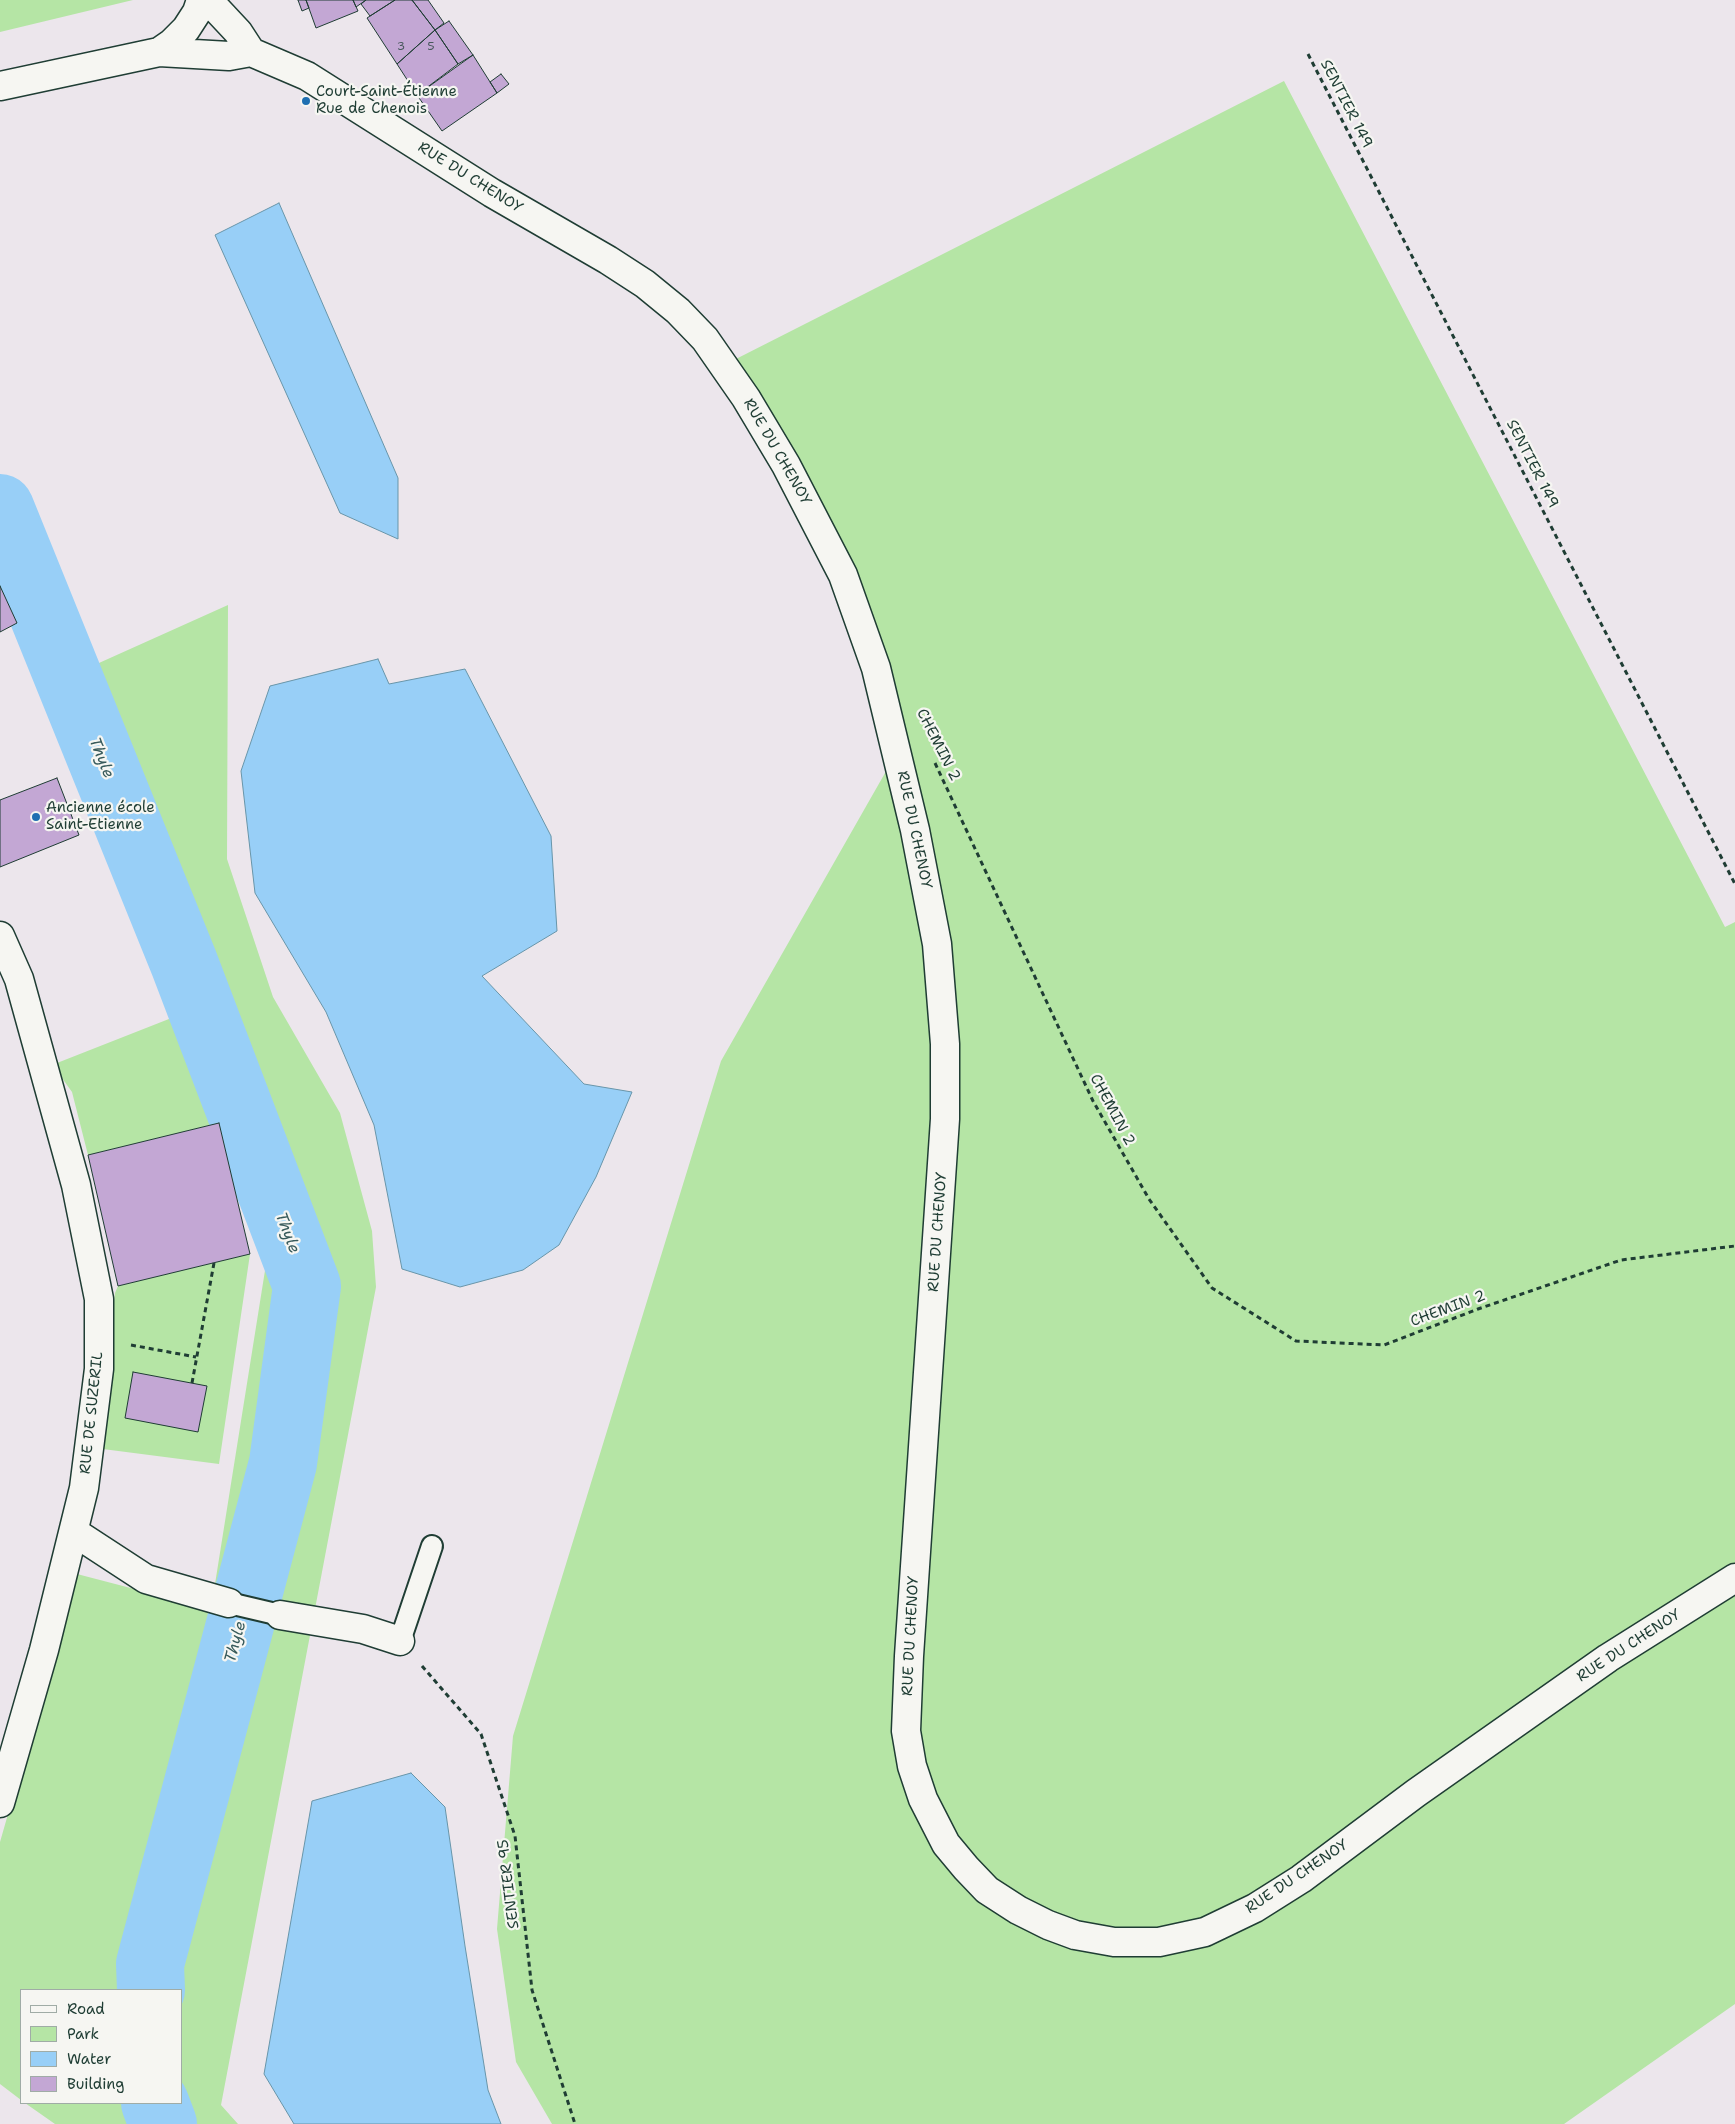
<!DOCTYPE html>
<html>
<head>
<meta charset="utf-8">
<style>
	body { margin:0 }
	#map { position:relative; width:1735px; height:2124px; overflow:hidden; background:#ece6ec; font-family:"Shantell Sans",sans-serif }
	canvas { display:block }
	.legend { position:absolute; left:20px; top:1989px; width:162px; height:115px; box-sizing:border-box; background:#f6f6f2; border:1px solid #a0aca6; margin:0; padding:6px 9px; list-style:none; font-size:15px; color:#1f3d34 }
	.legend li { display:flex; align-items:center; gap:10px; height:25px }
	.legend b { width:25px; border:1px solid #a0aca6 }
</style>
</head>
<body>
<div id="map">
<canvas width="1735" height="2124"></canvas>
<ul class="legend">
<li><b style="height:6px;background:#f6f6f2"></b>Road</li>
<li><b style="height:14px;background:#b5e5a5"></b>Park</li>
<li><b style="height:14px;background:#98cff7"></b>Water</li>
<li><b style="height:14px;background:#c3a7d4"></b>Building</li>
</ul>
</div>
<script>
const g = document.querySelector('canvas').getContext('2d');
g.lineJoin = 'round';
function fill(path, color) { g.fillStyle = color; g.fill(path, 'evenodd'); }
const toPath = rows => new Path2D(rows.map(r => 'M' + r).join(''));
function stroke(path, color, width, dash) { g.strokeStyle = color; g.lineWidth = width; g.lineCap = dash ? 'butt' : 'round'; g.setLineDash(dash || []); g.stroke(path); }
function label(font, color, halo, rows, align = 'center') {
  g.font = font + ' "Shantell Sans",sans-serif'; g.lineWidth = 4.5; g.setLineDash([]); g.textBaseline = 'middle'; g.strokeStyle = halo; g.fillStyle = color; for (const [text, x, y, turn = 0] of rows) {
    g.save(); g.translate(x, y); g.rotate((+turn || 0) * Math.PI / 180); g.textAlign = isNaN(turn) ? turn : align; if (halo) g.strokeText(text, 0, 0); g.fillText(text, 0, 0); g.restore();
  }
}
const green = toPath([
	[0,0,133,0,0,32],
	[1284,81,1725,927,1735,922,1735,2004,1564,2124,552,2124,516,2062,497,1929,513,1736,721,1061,893,759,823,511,730,362],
	[228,605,227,859,273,997,340,1113,372,1231,376,1287,221,2105,238,2124,55,2124,25,2103,181,2103,181,1990,21,1990,21,2100,0,2084,0,1842,77,1574,211,1609,267,1258,223,1076,50,685],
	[174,1017,219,1123,88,1155,72,1092,62,1078,57,1063],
	[250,1254,219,1464,95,1448,115,1293,118,1286]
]);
const water = toPath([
	[279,203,398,478,398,539,340,513,215,235,279,203],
	[378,659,389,684,465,669,551,836,557,931,482,976,584,1084,632,1092,596,1177,559,1245,523,1270,460,1287,402,1269,374,1125,326,1012,255,893,241,771,270,686,378,659],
	[411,1773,445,1807,465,1946,488,2090,501,2124,294,2124,264,2074,312,1801,411,1773]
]);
const river = toPath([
	[0,508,184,963,307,1286,283,1463,150,1964,151,1990],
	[155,2103,163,2124]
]);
const building = toPath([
	[298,0,306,0,309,8,302,11,298,0],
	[306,0,353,0,358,11,316,28,306,0],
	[353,0,366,0,356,7,353,0],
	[366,0,395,0,370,16,361,4,366,0],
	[395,0,412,0,435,30,397,64,367,18,395,0],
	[412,0,428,0,444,23,435,30,412,0],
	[449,21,473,55,458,64,435,30,449,21],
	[435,30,458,64,417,95,397,64,435,30],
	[473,55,497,93,442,131,417,95,473,55],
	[501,74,509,84,497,93,490,82,501,74],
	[0,586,17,623,0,632,0,586],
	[57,778,79,835,0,867,0,800,57,778],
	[219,1123,250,1254,118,1286,88,1155,219,1123],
	[133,1372,207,1386,198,1432,125,1418,133,1372]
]);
const path = toPath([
	[1308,54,1735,884],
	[935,763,1093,1101,1149,1199,1212,1288,1296,1341,1384,1345,1478,1309,1621,1260,1735,1246],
	[131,1345,196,1357],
	[192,1383,214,1263],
	[422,1666,481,1734,515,1836,532,1990,575,2124]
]);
const service = toPath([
	[229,1603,280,1615],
	[400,1641,432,1546]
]);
const minor = toPath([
	[0,936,19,979,76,1185,99,1299,99,1369,84,1488,44,1650,0,1803],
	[74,1532,146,1579,229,1603],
	[280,1615,363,1629,400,1641]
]);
const tertiary = toPath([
	[208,0,238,32,251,52,307,76,492,193,608,260,645,284,678,311,705,339,746,398,786,465,843,575,876,668,915,830,937,944,945,1044,945,1119,909,1656,906,1731,912,1766,923,1799,946,1844,966,1868,987,1890,1018,1910,1048,1925,1075,1935,1114,1942,1159,1942,1205,1932,1255,1908,1301,1879,1416,1793,1608,1658,1735,1578],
	[159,52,229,56,251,52],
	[0,86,159,52,172,43,186,29,197,12,201,0]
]);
const markers = [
	[306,101,5,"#1f6fb2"],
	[36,817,5,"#1f6fb2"]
];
const numberNames = [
	["3",401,47],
	["5",431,47]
];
const poiNames = [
	["Court-Saint-Étienne",316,92],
	["Rue de Chenois",316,109],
	["Ancienne école",46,808],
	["Saint-Etienne",46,825]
];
const streetNames = [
	["SENTIER 149",1346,104,63],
	["RUE DU CHENOY",470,178,32],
	["RUE DU CHENOY",777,452,60],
	["SENTIER 149",1532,464,63],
	["CHEMIN 2",938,745,63],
	["RUE DU CHENOY",914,830,78],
	["CHEMIN 2",1112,1110,62],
	["RUE DU CHENOY",938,1232,-86],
	["CHEMIN 2",1448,1309,-20],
	["RUE DE SUZERIL",92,1413,-84],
	["RUE DU CHENOY",911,1636,-87],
	["RUE DU CHENOY",1629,1646,-33],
	["RUE DU CHENOY",1297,1877,-34],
	["SENTIER 95",509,1884,-97]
];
const waterNames = [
	["Thyle",101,758,68],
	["Thyle",287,1233,69],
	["Thyle",236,1642,-75]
];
fill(green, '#b5e5a5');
fill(water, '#98cff7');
stroke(water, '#6895a9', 1);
stroke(river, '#98cff7', 68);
fill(building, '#c3a7d4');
stroke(building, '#1f3d34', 1);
stroke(service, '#1f3d34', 24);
stroke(minor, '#1f3d34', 31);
stroke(tertiary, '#1f3d34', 31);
stroke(path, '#1f3d34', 3, [5, 4]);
stroke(service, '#f6f6f2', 20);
stroke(minor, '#f6f6f2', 28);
stroke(tertiary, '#f6f6f2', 28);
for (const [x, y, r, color] of markers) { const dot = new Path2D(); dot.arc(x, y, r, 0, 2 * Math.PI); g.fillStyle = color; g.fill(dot); stroke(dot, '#f6f6f2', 2); }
label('12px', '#48585c', null, numberNames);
label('15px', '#1f3d34', '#f6f6f2', poiNames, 'left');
label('15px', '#1f3d34', '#f6f6f2', streetNames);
label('italic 16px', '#375a5b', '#f6f6f2', waterNames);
</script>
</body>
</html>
